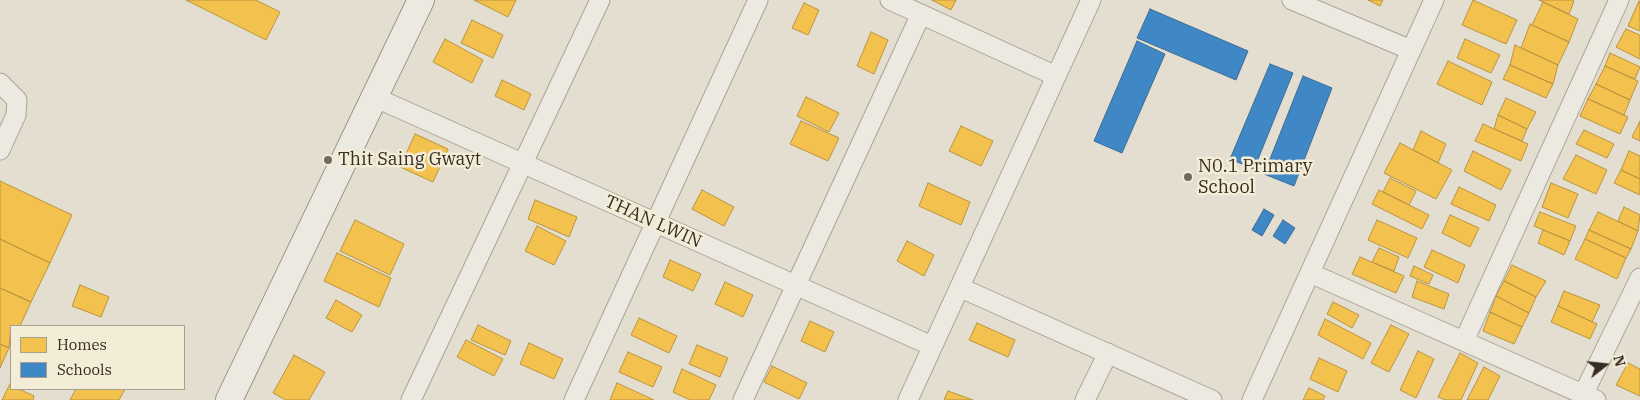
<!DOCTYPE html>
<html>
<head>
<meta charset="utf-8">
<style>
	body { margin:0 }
	#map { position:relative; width:1640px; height:400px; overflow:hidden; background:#e3decf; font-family:"IBM Plex Serif",serif }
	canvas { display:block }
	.legend { position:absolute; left:10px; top:325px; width:175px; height:65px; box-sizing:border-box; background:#f3ecd6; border:1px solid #a89f8d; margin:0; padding:6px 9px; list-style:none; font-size:15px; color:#372c20 }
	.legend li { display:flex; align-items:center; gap:10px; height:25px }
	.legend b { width:25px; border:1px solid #a89f8d }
	.north { position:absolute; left:1580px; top:340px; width:50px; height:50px; -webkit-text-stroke:4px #f3ecd6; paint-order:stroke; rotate:74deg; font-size:14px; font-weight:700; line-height:20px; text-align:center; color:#372c20 }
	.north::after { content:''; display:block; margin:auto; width:18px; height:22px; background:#372c20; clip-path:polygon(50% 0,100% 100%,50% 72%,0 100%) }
</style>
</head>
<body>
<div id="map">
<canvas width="1640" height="400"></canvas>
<ul class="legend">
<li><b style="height:14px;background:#f2c14e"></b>Homes</li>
<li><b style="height:14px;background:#3f88c5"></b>Schools</li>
</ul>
<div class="north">N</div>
</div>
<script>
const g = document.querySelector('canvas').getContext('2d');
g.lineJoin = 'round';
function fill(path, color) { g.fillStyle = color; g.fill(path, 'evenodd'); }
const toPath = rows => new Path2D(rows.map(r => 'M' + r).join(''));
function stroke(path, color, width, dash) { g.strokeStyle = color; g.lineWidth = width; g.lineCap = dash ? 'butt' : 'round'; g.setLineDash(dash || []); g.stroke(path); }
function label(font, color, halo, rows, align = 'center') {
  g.font = font + ' "IBM Plex Serif",serif'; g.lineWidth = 5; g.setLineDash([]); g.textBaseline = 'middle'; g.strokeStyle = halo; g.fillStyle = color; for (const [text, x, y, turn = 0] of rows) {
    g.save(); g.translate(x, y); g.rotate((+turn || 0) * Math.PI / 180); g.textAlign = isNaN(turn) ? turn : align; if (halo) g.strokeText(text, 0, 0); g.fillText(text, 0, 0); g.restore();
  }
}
const homes = toPath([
	[186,0,256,0,280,12,266,40,186,0],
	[474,0,516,0,508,17,474,0],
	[932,0,956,0,951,10,932,0],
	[1368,0,1383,0,1380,6,1368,0],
	[1473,0,1517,20,1506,44,1462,25,1473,0],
	[1539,0,1572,0,1574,1,1569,14,1539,0],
	[1639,1,1640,2,1640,31,1628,26,1639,1],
	[1543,2,1578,19,1569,42,1532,25,1543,2],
	[804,3,819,10,808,35,792,28,804,3],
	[472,20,503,35,493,58,461,43,472,20],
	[1530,24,1569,42,1558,65,1521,48,1530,24],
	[1626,29,1640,35,1640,59,1616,47,1626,29],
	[871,32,888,40,874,74,857,66,871,32],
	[445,39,483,60,472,83,433,62,445,39],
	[1465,39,1500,55,1491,73,1457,58,1465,39],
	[1515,45,1558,65,1553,84,1510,65,1515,45],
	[1610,53,1640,67,1635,79,1605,66,1610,53],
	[1448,61,1492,82,1482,105,1437,84,1448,61],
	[1510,65,1553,84,1546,98,1503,79,1510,65],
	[1605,66,1638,81,1630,100,1596,84,1605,66],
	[502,80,531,94,524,110,495,96,502,80],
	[1596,84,1630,100,1624,115,1588,99,1596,84],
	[806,97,839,113,829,132,797,116,806,97],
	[1506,98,1536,112,1527,129,1498,115,1506,98],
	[1588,99,1628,117,1620,134,1580,116,1588,99],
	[1498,115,1527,129,1522,141,1494,129,1498,115],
	[801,121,839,138,828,161,790,144,801,121],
	[1640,121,1640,141,1632,137,1640,121],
	[1483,124,1528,144,1521,161,1475,141,1483,124],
	[961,126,993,141,981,166,949,151,961,126],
	[1584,130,1614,144,1607,158,1576,144,1584,130],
	[1421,131,1446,144,1438,163,1413,150,1421,131],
	[415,134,448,149,433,182,400,167,415,134],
	[1400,143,1452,170,1436,199,1384,173,1400,143],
	[1473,151,1511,170,1501,190,1464,171,1473,151],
	[1629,151,1640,156,1640,179,1621,170,1629,151],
	[1576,155,1607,170,1596,194,1563,179,1576,155],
	[1621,170,1640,179,1640,195,1614,183,1621,170],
	[1390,178,1416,191,1409,205,1383,192,1390,178],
	[0,181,72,215,50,263,0,239,0,181],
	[928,183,970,202,961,225,919,206,928,183],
	[1551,183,1578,194,1568,218,1542,207,1551,183],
	[1459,187,1496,205,1489,221,1451,204,1459,187],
	[702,190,734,207,724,226,692,209,702,190],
	[1379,190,1429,215,1422,229,1372,204,1379,190],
	[535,200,577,217,569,237,528,219,535,200],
	[1624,207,1640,215,1638,231,1618,221,1624,207],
	[1540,212,1576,226,1570,241,1534,226,1540,212],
	[1598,212,1638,231,1631,249,1589,230,1598,212],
	[1450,215,1479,228,1470,247,1442,233,1450,215],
	[355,220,404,244,390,275,340,251,355,220],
	[1377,220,1417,238,1408,258,1368,240,1377,220],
	[537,226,566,241,554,265,525,251,537,226],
	[1543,230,1570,241,1564,255,1538,243,1543,230],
	[1589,230,1631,249,1626,258,1585,239,1589,230],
	[0,239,50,263,31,302,0,288,0,239],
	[1585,239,1626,258,1617,279,1575,259,1585,239],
	[907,241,934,255,924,276,897,261,907,241],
	[1379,248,1399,257,1394,271,1372,262,1379,248],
	[1432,250,1465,265,1458,283,1424,267,1432,250],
	[337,253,391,278,379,307,324,281,337,253],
	[1360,257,1404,276,1396,293,1352,274,1360,257],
	[670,260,701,274,693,291,663,277,670,260],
	[1512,265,1546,281,1536,297,1504,281,1512,265],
	[1414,266,1433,275,1429,284,1410,276,1414,266],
	[1417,281,1449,294,1444,309,1412,297,1417,281],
	[1504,281,1536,297,1529,313,1496,296,1504,281],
	[725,282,753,295,743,317,715,304,725,282],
	[80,285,109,297,101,317,72,306,80,285],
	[0,288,31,302,20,326,11,326,9,348,0,344,0,288],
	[1564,291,1600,305,1592,322,1558,306,1564,291],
	[1496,296,1529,313,1522,327,1490,312,1496,296],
	[336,300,362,315,352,332,326,318,336,300],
	[1333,302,1359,315,1352,328,1327,314,1333,302],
	[1558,306,1597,324,1590,339,1551,322,1558,306],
	[1490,312,1522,327,1514,344,1483,331,1490,312],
	[639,318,677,336,669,353,631,335,639,318],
	[1325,319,1371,343,1363,359,1318,335,1325,319],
	[810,321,834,332,825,352,801,341,810,321],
	[977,323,1015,340,1008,357,969,340,977,323],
	[478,325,511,341,505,355,471,340,478,325],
	[1391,325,1409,334,1389,372,1371,363,1391,325],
	[466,340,503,359,494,376,457,357,466,340],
	[529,343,563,359,554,379,520,364,529,343],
	[0,344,9,348,0,368,0,344],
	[697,345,728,358,720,377,689,364,697,345],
	[1418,351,1434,359,1416,398,1400,390,1418,351],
	[628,352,662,367,653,387,619,372,628,352],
	[1460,353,1478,363,1461,400,1446,400,1438,397,1460,353],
	[294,355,325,372,309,400,286,400,273,393,294,355],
	[1319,358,1347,371,1338,392,1310,379,1319,358],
	[1628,363,1640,369,1640,396,1616,385,1628,363],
	[772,366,807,383,799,399,764,382,772,366],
	[1484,367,1500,376,1488,400,1467,400,1484,367],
	[682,369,716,385,709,400,690,400,673,392,682,369],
	[617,383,654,400,610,400,617,383],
	[10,384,11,389,19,389,34,396,33,400,2,400,10,384],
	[1309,388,1325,396,1323,400,1303,400,1309,388],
	[76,389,125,389,119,400,70,400,76,389],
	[948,391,973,400,944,400,948,391]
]);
const schools = toPath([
	[1150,9,1248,51,1236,80,1137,38,1150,9],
	[1137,41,1165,54,1122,153,1094,141,1137,41],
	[1270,64,1293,73,1254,169,1230,159,1270,64],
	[1303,76,1332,88,1294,186,1264,174,1303,76],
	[1264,209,1274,215,1262,236,1252,230,1264,209],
	[1283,220,1295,228,1285,244,1273,236,1283,220]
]);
const street = toPath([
	[890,0,1056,76],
	[1292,0,1411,50],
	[0,83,17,100,16,115,0,150],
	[374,97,932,346],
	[1310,273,1596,400],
	[961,288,1212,400],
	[1464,341,1619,0],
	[1583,395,1640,278],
	[411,400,600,0],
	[574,400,758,0],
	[743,400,921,14],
	[908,400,1091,0],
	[1085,400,1108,353],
	[1252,400,1434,0]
]);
const secondary = toPath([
	[229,400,421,0]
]);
const markers = [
	[328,160,5,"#736a5d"],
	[1188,177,5,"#736a5d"]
];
const poiNames = [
	["Thit Saing Gwayt",338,160],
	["N0.1 Primary",1198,167],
	["School",1198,188]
];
const streetNames = [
	["THAN LWIN",653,222,24]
];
fill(homes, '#f2c14e');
stroke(homes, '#ba9440', 1);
fill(schools, '#3f88c5');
stroke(schools, '#3d6c94', 1);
stroke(street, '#a9a398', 21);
stroke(secondary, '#989388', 28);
stroke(street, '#ece9e0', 19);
stroke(secondary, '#ece9e0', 26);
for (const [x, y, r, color] of markers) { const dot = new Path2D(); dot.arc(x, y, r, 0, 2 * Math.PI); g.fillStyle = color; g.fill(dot); stroke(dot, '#f3ecd6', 2); }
label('18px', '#372c20', '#f3ecd6', poiNames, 'left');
label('18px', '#372c20', '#f3ecd6', streetNames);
</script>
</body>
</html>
